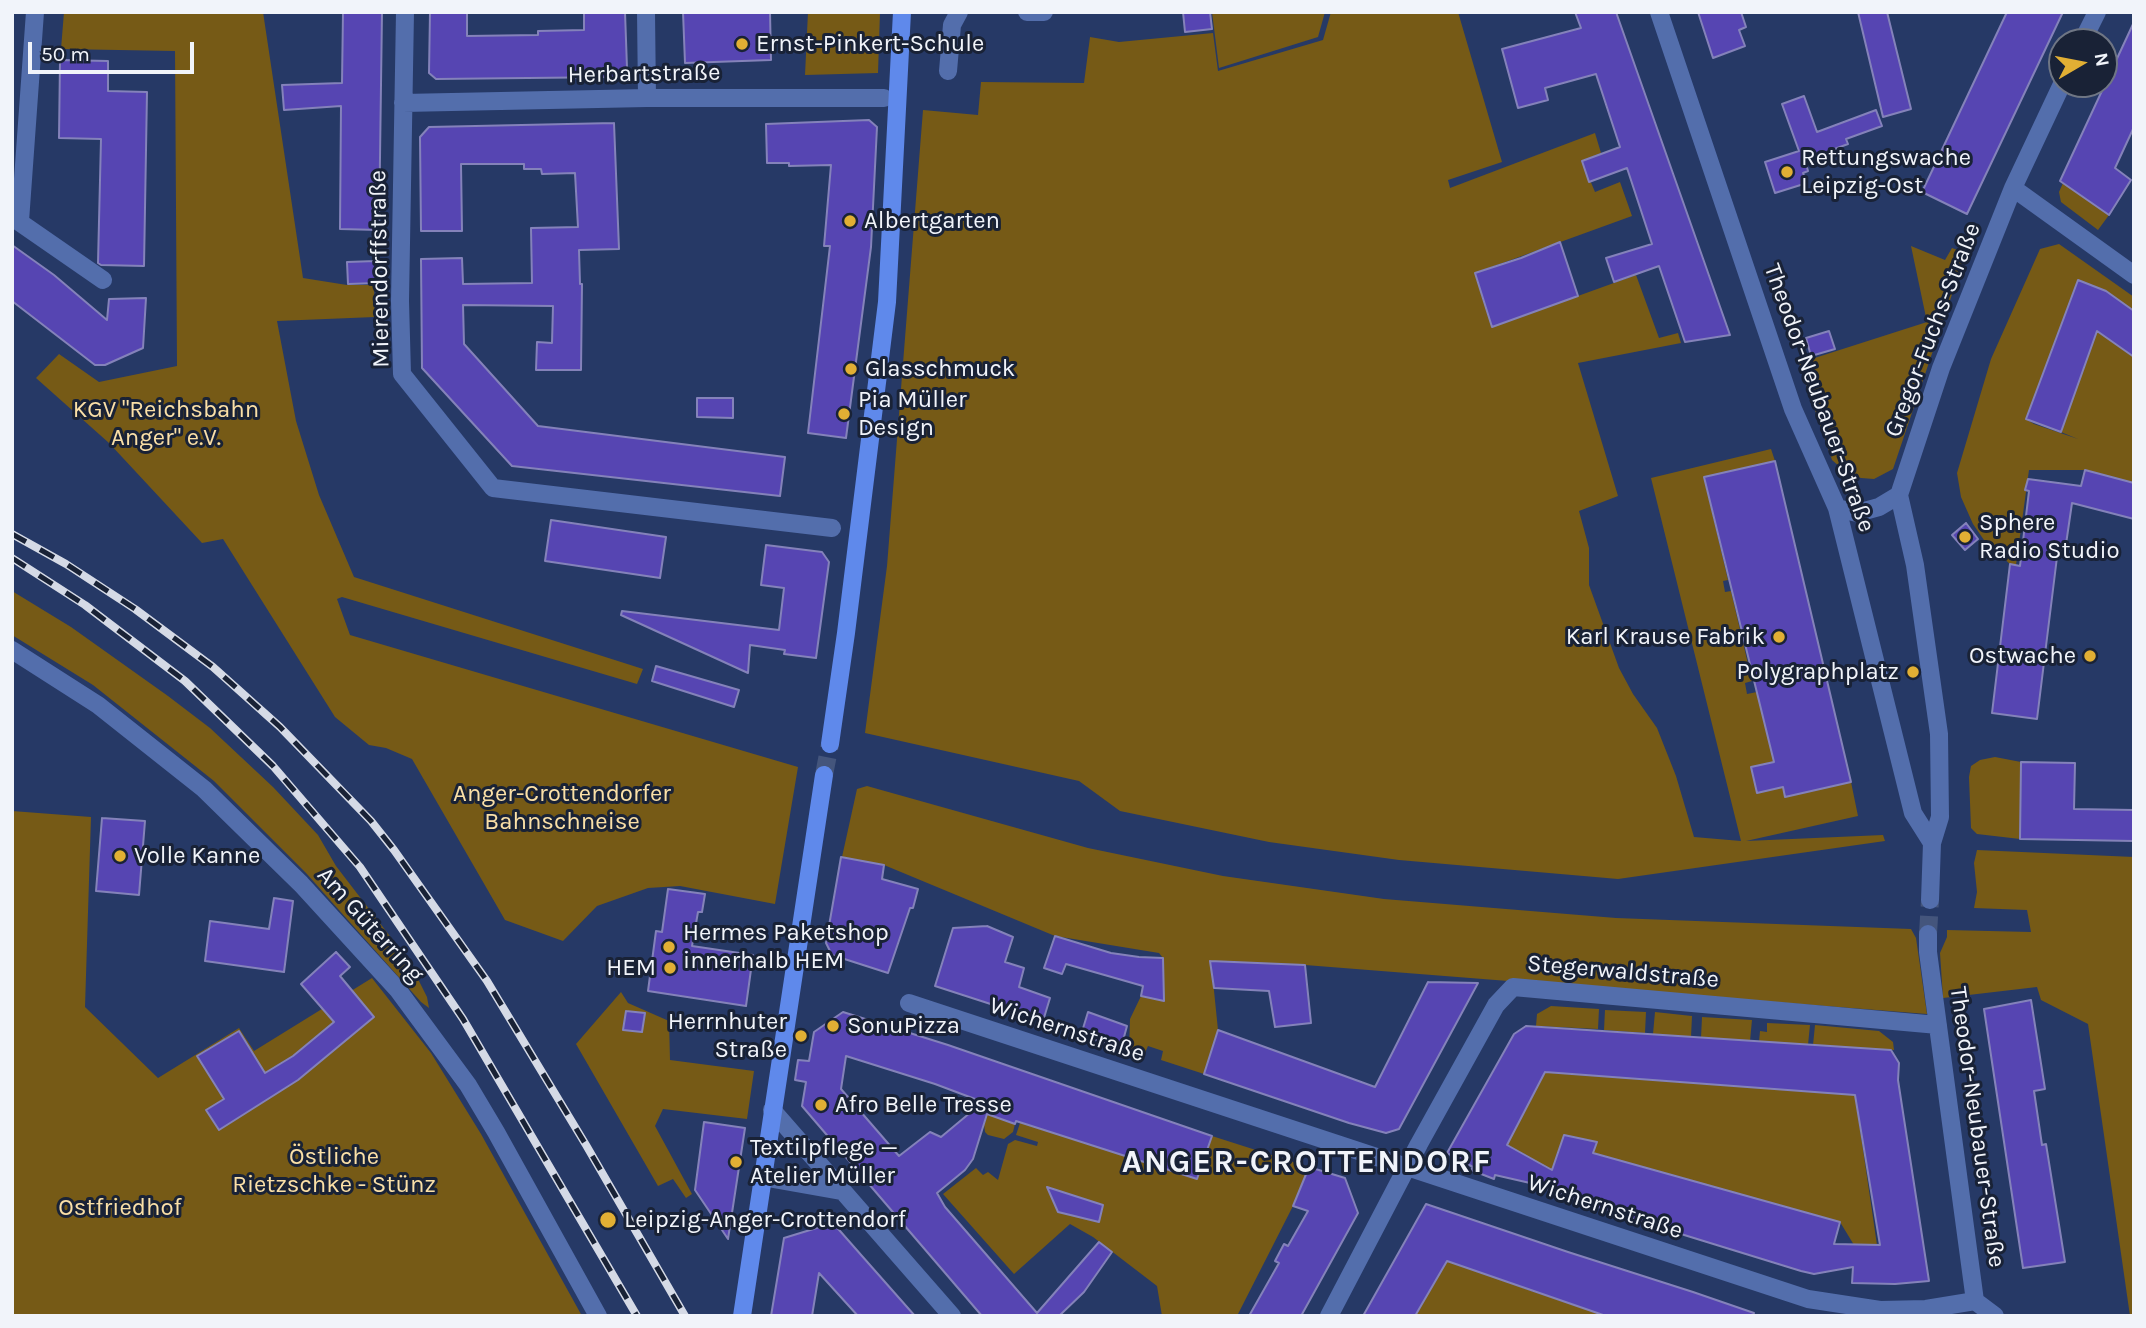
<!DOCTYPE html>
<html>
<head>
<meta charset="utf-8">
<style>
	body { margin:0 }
	#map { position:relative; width:2146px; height:1328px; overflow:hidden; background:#263966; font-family:Karla,sans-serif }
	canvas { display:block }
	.frame { position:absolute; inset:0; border:14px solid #f1f4fa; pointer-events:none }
	.north { position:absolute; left:2048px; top:28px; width:70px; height:70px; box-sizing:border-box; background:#192236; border:2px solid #6f7684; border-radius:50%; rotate:80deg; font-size:19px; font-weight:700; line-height:28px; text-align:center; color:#f1f4fa }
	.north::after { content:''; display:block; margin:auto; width:24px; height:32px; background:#e1af34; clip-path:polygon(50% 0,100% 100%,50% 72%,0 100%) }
	.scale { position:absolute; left:28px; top:42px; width:166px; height:32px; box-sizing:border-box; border:4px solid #f1f4fa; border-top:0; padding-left:9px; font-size:21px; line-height:24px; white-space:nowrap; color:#f1f4fa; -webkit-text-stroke:5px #192236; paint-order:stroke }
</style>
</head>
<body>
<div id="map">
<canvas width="2146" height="1328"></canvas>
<div class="frame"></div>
<div class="north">N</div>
<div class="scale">50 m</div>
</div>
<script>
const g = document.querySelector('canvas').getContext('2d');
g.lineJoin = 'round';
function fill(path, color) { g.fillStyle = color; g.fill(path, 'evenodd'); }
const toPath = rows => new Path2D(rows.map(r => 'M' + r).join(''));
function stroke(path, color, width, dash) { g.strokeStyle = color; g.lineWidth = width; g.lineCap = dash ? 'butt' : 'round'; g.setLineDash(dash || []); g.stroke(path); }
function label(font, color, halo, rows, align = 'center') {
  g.font = font + ' Karla,sans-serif'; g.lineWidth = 6; g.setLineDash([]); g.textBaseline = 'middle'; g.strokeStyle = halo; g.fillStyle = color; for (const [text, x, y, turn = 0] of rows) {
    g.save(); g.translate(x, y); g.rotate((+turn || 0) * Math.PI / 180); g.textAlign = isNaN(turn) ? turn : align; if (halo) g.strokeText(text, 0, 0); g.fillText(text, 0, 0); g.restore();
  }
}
const green = toPath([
	[64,12,263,12,303,278,347,285,374,285,375,317,277,321,296,421,319,495,354,577,643,669,637,684,342,597,337,599,350,635,798,767,775,904,680,886,648,888,597,906,563,941,505,920,412,759,386,748,369,745,335,717,223,539,202,543,109,443,36,378,59,354,99,382,177,366,175,51,61,49],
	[808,12,880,12,878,73,805,75],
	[1212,12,1325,12,1318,37,1219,68],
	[1331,12,1458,12,1502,162,1448,180,1450,188,1595,133,1601,153,1582,161,1595,192,1620,182,1632,216,1475,273,1492,327,1636,275,1659,338,1678,333,1681,343,1578,363,1618,496,1579,511,1589,548,1589,585,1619,668,1633,694,1657,728,1676,776,1694,837,1741,841,1651,478,1771,449,1775,461,1704,478,1728,580,1723,581,1725,592,1731,591,1752,681,1745,683,1747,694,1757,692,1774,762,1751,767,1757,793,1783,787,1786,797,1851,782,1858,816,1746,841,1883,835,1885,841,1618,879,1399,860,1269,842,1120,811,1079,781,865,733,887,566,923,110,978,115,981,82,1084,83,1090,37,1119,42,1213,33,1218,71,1323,40],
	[2063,183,2109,215,2098,230,2061,202,2059,192],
	[2059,244,2134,297,2134,483,2085,470,2029,470,2016,565,2010,564,1986,543,1973,524,1961,497,1957,473,1991,359,2040,249],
	[2078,281,2106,292,2061,432,2078,439,2034,424,2026,419],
	[1911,246,1945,260,1952,248,1966,253,1893,469,1874,479,1861,478,1848,474,1832,460,1799,363,1927,322],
	[12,591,71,627,168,696,210,728,273,787,318,835,336,866,409,961,427,997,429,1008,421,1002,306,873,214,781,93,685,12,635],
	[1995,757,2021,762,2020,839,1977,834,1971,828,1969,777,1971,766,1980,760],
	[867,786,1088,848,1223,876,1384,899,1616,918,1911,929,1916,938,1927,1014,1305,965,1211,961,1218,1030,1204,1074,1161,1060,1163,1051,1148,1046,1144,1055,1129,1051,1130,1019,1141,996,1163,1001,1163,958,1159,953,1055,936,884,865,842,857,857,789],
	[12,811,91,817,85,1007,158,1078,239,1028,254,1051,372,978,431,1053,481,1134,582,1316,12,1316],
	[1977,850,2134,857,2134,1316,2130,1316,2088,1024,2041,1000,2037,987,1943,998,1940,953,1947,937,1947,930,2031,932,2027,910,1974,908,1977,892,1974,863],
	[621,992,628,1003,669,1021,670,1060,754,1071,747,1119,663,1109,655,1126,692,1194,686,1198,673,1179,658,1186,576,1044],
	[1551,1006,1599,1009,1598,1029,1536,1026,1537,1014],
	[1605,1010,1646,1012,1645,1033,1604,1030],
	[1655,1012,1692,1016,1691,1037,1653,1034],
	[1702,1017,1752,1020,1750,1041,1701,1038],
	[1767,1023,1810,1025,1808,1045,1759,1042,1760,1031,1767,1032],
	[1815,1025,1879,1031,1893,1042,1894,1050,1813,1045],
	[1540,1072,1855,1095,1877,1245,1854,1245,1840,1222,1593,1153,1596,1142,1564,1135,1546,1188,1520,1181,1526,1155,1507,1145],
	[991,1105,1001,1119,1015,1124,1013,1132,1004,1139,988,1135,985,1132,984,1124],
	[1021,1120,1042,1129,1197,1179,1212,1136,1309,1167,1293,1206,1237,1316,1162,1316,1157,1286,1093,1237,1070,1224,1014,1274,943,1194,976,1168,983,1175,988,1172,998,1180,1008,1144,1015,1140,1037,1146,1038,1142,1016,1135],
	[1449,1258,1523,1288,1606,1316,1413,1316]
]);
const building = toPath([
	[343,12,382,12,379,230,340,229,341,106,284,110,282,85,342,83,343,12],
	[430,12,467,12,467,36,538,35,538,31,584,30,584,12,625,12,627,68,619,77,436,79,429,73,430,12],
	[683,12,770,12,771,60,685,63,683,12],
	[1183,12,1210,12,1212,29,1185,32,1183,12],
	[1575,12,1616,12,1730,335,1685,342,1659,266,1614,282,1606,258,1652,244,1627,168,1589,182,1582,161,1620,147,1596,74,1545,88,1548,100,1518,108,1502,49,1581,28,1575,12],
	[1698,12,1741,12,1746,27,1739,30,1745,46,1713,58,1698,12],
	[1858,12,1887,12,1911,109,1883,117,1858,12],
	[2007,12,2063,12,1967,214,1922,192,2007,12],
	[2134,22,2134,127,2115,168,2131,180,2109,215,2060,181,2134,22],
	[60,60,108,61,108,91,147,92,144,266,101,265,98,263,101,139,59,138,60,60],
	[1804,96,1817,132,1876,110,1882,126,1846,139,1848,144,1805,160,1808,171,1803,173,1807,183,1775,193,1765,162,1799,151,1782,104,1804,96],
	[869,120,877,127,871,247,846,438,808,433,830,246,824,246,831,165,789,166,789,163,767,163,766,124,869,120],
	[614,123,619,249,579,250,580,284,582,284,581,370,536,370,537,342,552,343,553,306,463,305,464,344,538,426,785,457,780,496,512,466,422,368,421,259,462,258,463,284,532,283,531,228,578,227,575,173,542,174,541,169,524,169,524,164,461,164,462,231,421,231,420,137,429,127,614,123],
	[1560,242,1578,296,1492,327,1475,273,1521,258,1560,242],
	[12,245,54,275,107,320,109,299,146,298,143,348,105,365,95,365,12,301,12,245],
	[376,261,377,283,348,284,347,262,376,261],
	[2078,280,2106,291,2134,311,2134,357,2097,331,2061,432,2026,419,2078,280],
	[1829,331,1835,349,1811,356,1806,338,1829,331],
	[697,398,733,398,733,418,697,417,697,398],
	[1775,461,1851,782,1785,797,1783,787,1757,793,1751,767,1774,762,1704,477,1775,461],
	[2085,470,2134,483,2134,519,2072,503,2065,551,2058,549,2037,719,1992,713,2010,564,2020,566,2029,491,2025,490,2028,479,2081,486,2085,470],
	[551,520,666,537,660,578,545,561,551,520],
	[1966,523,1978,539,1965,550,1952,535,1966,523],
	[766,545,822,552,829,562,816,658,784,654,785,650,750,645,748,673,621,615,622,611,779,630,784,588,761,585,766,545],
	[656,666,739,690,734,707,652,681,656,666],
	[2021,762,2075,763,2074,809,2134,810,2134,841,2020,839,2021,762],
	[102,818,145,821,139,895,96,891,102,818],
	[841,857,884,865,882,879,918,889,913,908,910,908,888,973,832,955,826,943,841,857],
	[668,889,705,894,702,912,698,912,692,946,753,955,746,1006,648,991,656,931,662,932,668,889],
	[274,898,293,901,284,972,205,961,210,921,269,929,274,898],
	[987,926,1013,937,1005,962,1024,968,1019,987,1050,998,1043,1021,935,986,953,928,987,926],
	[1055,936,1111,953,1139,957,1163,958,1164,1001,1141,996,1143,986,1066,964,1062,974,1044,968,1055,936],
	[336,952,350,967,340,976,374,1017,298,1080,219,1130,206,1110,224,1099,197,1056,239,1031,265,1073,293,1056,334,1022,301,984,336,952],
	[1210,961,1305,965,1311,1023,1275,1027,1269,991,1214,988,1210,961],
	[1428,982,1478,983,1399,1129,1386,1133,1349,1123,1204,1074,1218,1030,1375,1087,1428,982],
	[2031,1000,2045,1089,2034,1091,2042,1145,2046,1144,2065,1262,2023,1268,1984,1009,2031,1000],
	[626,1011,645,1013,642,1032,623,1030,626,1011],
	[843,1012,948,1045,1212,1136,1197,1179,1016,1121,1015,1124,987,1114,973,1159,965,1170,937,1193,945,1207,1037,1313,1099,1242,1112,1252,1084,1292,1059,1316,982,1316,802,1106,806,1082,795,1080,798,1060,809,1061,814,1032,843,1012],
	[846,1056,935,1084,983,1102,941,1137,930,1132,899,1156,841,1089,846,1056],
	[1088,1012,1127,1026,1121,1048,1081,1035,1088,1012],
	[1526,1026,1891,1050,1899,1063,1898,1080,1929,1281,1895,1284,1852,1283,1853,1267,1814,1274,1801,1271,1629,1218,1530,1183,1495,1175,1494,1179,1471,1170,1473,1167,1447,1153,1514,1034,1526,1026],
	[1545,1072,1855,1095,1880,1245,1834,1244,1840,1222,1593,1153,1597,1142,1564,1135,1552,1170,1507,1145,1545,1072],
	[704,1122,745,1128,728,1239,695,1190,704,1122],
	[1309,1167,1345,1178,1358,1213,1301,1316,1249,1316,1279,1263,1275,1261,1284,1244,1288,1246,1308,1211,1293,1206,1309,1167],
	[1047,1187,1103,1205,1099,1222,1058,1212,1047,1187],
	[1426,1204,1568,1252,1693,1292,1754,1313,1753,1316,1606,1316,1447,1261,1415,1316,1363,1316,1426,1204],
	[833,1223,862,1256,915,1316,858,1316,819,1273,812,1316,771,1316,784,1238,833,1223]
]);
const streetTunnel = toPath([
	[1928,934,1930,900]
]);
const secondaryTunnel = toPath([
	[824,775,830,744]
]);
const street = toPath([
	[405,12,400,301,402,374,493,488,832,528],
	[646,12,647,98],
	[1027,12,1044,12],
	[1659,12,1793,409,1837,508,1913,813,1932,843],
	[2082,42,2097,12],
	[948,71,952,25,959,12],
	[403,103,647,98,884,98],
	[2013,188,2134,275],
	[12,217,103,280],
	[20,221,35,12],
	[1899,495,1915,565,1939,734,1940,817,1932,843,1930,900],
	[1837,508,1857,513,1879,507,1899,495,1941,368,2013,188,2062,84],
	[12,650,98,705,204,789,301,884,398,990,468,1085,496,1132,598,1316],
	[1928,934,1928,952,1975,1301,1995,1316],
	[909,1003,1808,1299,1880,1310,1926,1309,1975,1301],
	[772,1110,952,1316],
	[762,1177,841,1191],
	[1329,1316,1419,1144,1496,1005,1513,987,1938,1025]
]);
const secondary = toPath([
	[830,744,846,633,887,302,902,12],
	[742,1316,824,775]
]);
const rail = toPath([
	[12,534,66,564,135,609,213,667,280,727,371,821,394,850,487,981,586,1145,685,1316],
	[12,558,85,605,185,681,273,766,360,867,463,1019,637,1316]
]);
const markers = [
	[742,44,7,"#e1af34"],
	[1787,172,7,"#e1af34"],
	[850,221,7,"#e1af34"],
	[851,369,7,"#e1af34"],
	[844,414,7,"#e1af34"],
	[1965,537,7,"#e1af34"],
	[1779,637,7,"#e1af34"],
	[2090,656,7,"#e1af34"],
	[1913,672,7,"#e1af34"],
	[120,856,7,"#e1af34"],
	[669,947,7,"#e1af34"],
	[670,968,7,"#e1af34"],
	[833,1026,7,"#e1af34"],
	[801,1036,7,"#e1af34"],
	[821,1105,7,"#e1af34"],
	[736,1162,7,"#e1af34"],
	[608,1220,9,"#e1af34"]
];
const poiNames = [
	["Ernst-Pinkert-Schule",756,44],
	["Rettungswache",1801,158],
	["Leipzig-Ost",1801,186],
	["Albertgarten",864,221],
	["Glasschmuck",865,369],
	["Pia Müller",858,400],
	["Design",858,428],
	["Sphere",1979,523],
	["Radio Studio",1979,551],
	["Karl Krause Fabrik",1765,637,"right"],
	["Ostwache",2076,656,"right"],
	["Polygraphplatz",1899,672,"right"],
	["Volle Kanne",134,856],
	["Hermes Paketshop",683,933],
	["innerhalb HEM",683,961],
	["HEM",656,968,"right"],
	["Herrnhuter",787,1022,"right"],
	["Straße",787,1050,"right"],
	["SonuPizza",847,1026],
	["Afro Belle Tresse",835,1105],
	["Textilpflege —",750,1148],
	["Atelier Müller",750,1176],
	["Leipzig-Anger-Crottendorf",624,1220]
];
const streetNames = [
	["Herbartstraße",644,74,-1],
	["Mierendorffstraße",380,269,-91],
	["Gregor-Fuchs-Straße",1933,330,-69],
	["Theodor-Neubauer-Straße",1819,398,70],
	["Am Güterring",370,925,48],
	["Stegerwaldstraße",1623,972,5],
	["Wichernstraße",1067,1030,18],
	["Theodor-Neubauer-Straße",1977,1127,82],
	["Wichernstraße",1605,1207,18]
];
const parkNames = [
	["KGV \"Reichsbahn",166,410],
	["Anger\" e.V.",166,438],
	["Anger-Crottendorfer",562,794],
	["Bahnschneise",562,822],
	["Östliche",334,1157],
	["Rietzschke - Stünz",334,1185],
	["Ostfriedhof",120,1208]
];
const districtNames = [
	["ANGER-CROTTENDORF",1307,1163]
];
fill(green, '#765a16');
fill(building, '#5645b2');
stroke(building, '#8482ba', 2);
stroke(streetTunnel, '#44557c', 18, [18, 9]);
stroke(secondaryTunnel, '#44557c', 18, [18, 9]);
stroke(street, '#536eac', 18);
stroke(secondary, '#5f89eb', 18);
stroke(rail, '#d5dae6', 8);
stroke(rail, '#192236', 5, [16]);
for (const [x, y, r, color] of markers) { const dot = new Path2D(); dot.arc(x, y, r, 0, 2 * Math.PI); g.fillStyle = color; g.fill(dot); stroke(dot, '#192236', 2.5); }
label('24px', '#f1f4fa', '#192236', poiNames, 'left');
label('24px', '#f1f4fa', '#192236', streetNames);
label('24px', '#fbe0a7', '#192236', parkNames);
g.letterSpacing = '2px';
label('bold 32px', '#f1f4fa', '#192236', districtNames);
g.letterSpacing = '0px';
</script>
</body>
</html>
